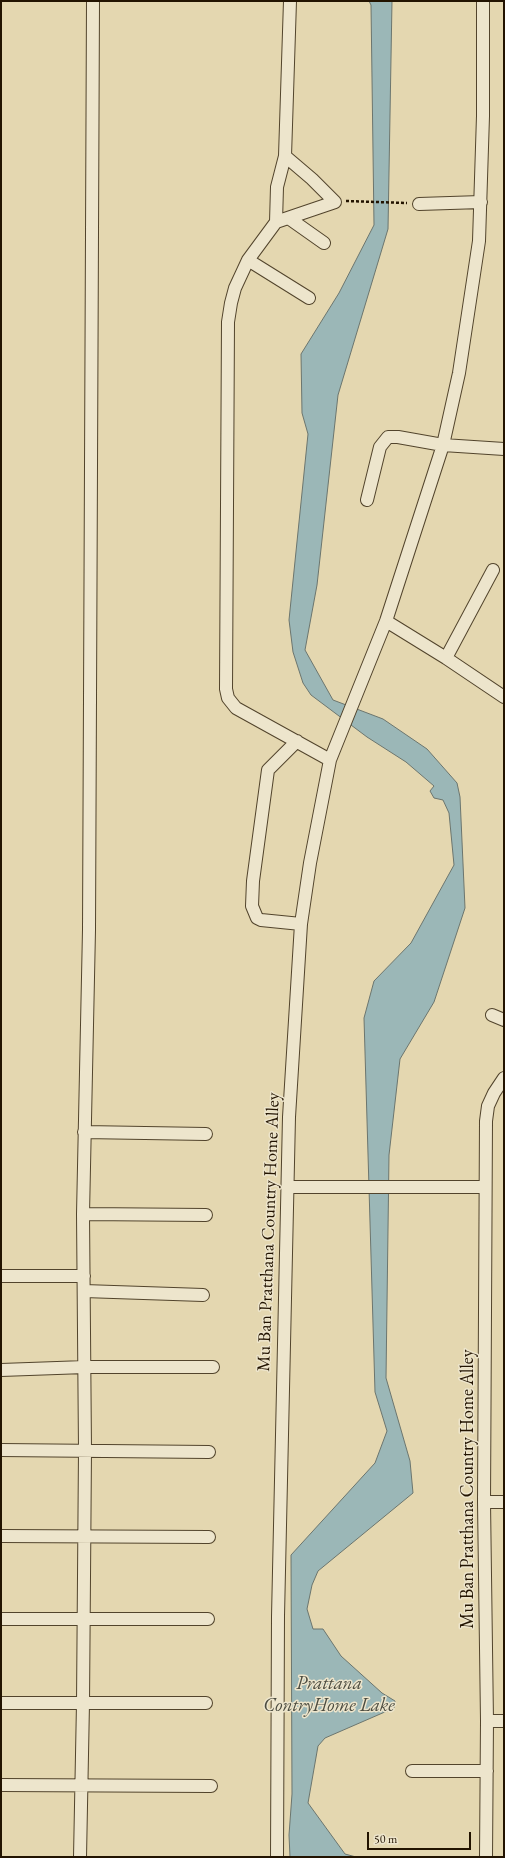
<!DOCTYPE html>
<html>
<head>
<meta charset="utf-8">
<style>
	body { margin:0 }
	#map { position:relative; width:505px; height:1858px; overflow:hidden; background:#e4d7b0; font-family:"EB Garamond",serif }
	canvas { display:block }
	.frame { position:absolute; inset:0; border:2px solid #221300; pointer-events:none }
	.scale { position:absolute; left:367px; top:1832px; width:104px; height:18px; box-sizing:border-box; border:2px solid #221300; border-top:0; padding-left:5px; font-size:12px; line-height:14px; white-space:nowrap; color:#221300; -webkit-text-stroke:3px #ede5cc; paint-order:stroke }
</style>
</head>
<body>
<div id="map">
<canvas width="505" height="1858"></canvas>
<div class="frame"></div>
<div class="scale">50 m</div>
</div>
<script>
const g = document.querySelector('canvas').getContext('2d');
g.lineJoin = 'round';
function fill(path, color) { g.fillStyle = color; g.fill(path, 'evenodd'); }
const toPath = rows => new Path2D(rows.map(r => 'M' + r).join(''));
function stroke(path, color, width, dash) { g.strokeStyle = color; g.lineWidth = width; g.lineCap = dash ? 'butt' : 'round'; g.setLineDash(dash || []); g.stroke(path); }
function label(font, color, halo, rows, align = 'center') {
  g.font = font + ' "EB Garamond",serif'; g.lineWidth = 3; g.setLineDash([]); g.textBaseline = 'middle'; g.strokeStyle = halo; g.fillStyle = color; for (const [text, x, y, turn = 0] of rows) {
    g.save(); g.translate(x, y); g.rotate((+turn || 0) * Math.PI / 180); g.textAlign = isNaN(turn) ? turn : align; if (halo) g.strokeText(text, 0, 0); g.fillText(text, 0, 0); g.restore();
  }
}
const water = toPath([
	[369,1,392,1,388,229,338,395,317,585,305,650,333,700,383,719,427,749,457,783,460,797,465,908,434,1002,400,1059,389,1155,386,1378,410,1461,413,1493,318,1571,312,1585,307,1609,313,1629,323,1629,341,1656,382,1693,395,1701,394,1708,325,1738,318,1746,308,1803,345,1854,356,1857,290,1857,289,1835,292,1794,291,1555,375,1463,387,1431,375,1392,364,1018,374,981,411,943,454,865,449,813,443,800,434,798,430,791,434,786,406,762,367,737,311,695,303,683,293,652,289,620,308,434,302,413,301,354,339,293,374,225,371,5,369,1]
]);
const path = toPath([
	[346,201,407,203]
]);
const street = toPath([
	[285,156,312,179,335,202,276,222,248,260,235,288,231,303,228,322,226,689,228,698,236,708,330,760],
	[419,204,481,202],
	[290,219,324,243],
	[276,222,277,187,285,156,290,1],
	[248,260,309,298],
	[367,500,380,447,388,437,398,437,443,445,504,449],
	[386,621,446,658,504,697],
	[446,658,493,570],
	[297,741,268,770,253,881,252,906,257,918,261,920,301,924],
	[492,1015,504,1020],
	[84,1132,206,1134],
	[289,1187,485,1187],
	[83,1214,206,1215],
	[1,1276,84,1276],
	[84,1291,203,1295],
	[1,1370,85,1367,213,1367],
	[1,1450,209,1452],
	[484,1502,504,1502],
	[1,1536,209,1537],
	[1,1619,208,1619],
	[1,1703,206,1703],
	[487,1721,504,1721],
	[412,1771,487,1771],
	[1,1785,211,1786],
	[80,1857,83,1703,85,1450,83,1214,89,930,93,1],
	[277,1857,278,1616,289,1117,301,924,310,863,330,760,386,621,443,445,459,373,479,241,483,116,483,1],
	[486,1857,487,1721,484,1502,486,1121,488,1106,494,1093,504,1078]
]);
const streetNames = [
	["Mu Ban Pratthana Country Home Alley",269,1232,-88],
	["Mu Ban Pratthana Country Home Alley",468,1489,-90]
];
const waterNames = [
	["Prattana",329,1684],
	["ContryHome Lake",329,1706]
];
fill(water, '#9bb7b7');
stroke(water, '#6b756e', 1);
stroke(street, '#52442c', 14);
stroke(path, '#221300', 2.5, [3, 2]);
stroke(street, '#ede5cc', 12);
label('18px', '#221300', '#ede5cc', streetNames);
label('italic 19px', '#4c4c40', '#ede5cc', waterNames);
</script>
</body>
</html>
